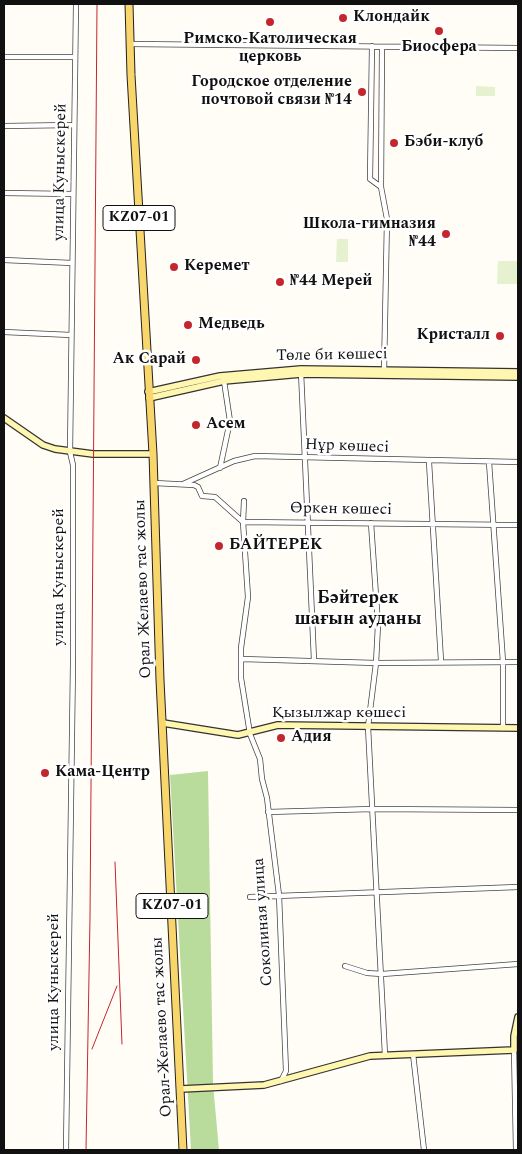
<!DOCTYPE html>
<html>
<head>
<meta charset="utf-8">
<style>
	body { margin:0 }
	#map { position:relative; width:522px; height:1154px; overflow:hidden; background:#fffdf5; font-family:Spectral,serif }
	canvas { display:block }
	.frame { position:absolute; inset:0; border:5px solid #111; pointer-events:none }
</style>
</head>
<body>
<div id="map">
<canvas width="522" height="1154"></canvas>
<div class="frame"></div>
</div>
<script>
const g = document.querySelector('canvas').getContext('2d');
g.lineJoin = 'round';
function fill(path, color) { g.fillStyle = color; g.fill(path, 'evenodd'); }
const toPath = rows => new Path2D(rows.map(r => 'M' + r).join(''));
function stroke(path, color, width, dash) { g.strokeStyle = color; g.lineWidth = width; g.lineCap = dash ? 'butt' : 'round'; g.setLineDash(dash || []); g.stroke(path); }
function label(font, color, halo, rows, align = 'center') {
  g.font = font + ' Spectral,serif'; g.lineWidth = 5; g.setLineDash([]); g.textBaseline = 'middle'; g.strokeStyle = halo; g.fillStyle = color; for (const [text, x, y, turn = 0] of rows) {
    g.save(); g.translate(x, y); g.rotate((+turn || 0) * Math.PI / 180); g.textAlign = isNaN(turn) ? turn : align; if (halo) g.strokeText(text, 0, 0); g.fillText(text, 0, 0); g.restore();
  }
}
const forest = toPath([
	[208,771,213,1084,219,1150,191,1150,170,775]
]);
const pitch = toPath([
	[476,86,495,87,495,96,476,96],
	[337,239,348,239,348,262,336,262],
	[498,261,518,261,518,284,497,284]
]);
const street = toPath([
	[130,44,518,48],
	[372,46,370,179,381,187],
	[382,47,381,187,387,219,384,372],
	[4,57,75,57],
	[4,126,74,125],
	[4,193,73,194],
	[4,260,72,263],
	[4,332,71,335],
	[301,372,314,660],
	[429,462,441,661],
	[489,462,503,662,503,728],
	[220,468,230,421,224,381],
	[154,483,194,485,198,487,202,496,215,497,243,522,518,525],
	[183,484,234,461,255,456,518,462],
	[244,501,243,522,248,597,241,648,241,678,250,734,260,759,262,779,267,798,279,895,286,1071,281,1081],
	[371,523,378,625,376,663,368,727,385,1055],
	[242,659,376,663,518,662],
	[268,812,372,809,518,810],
	[250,897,518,887],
	[345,966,367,973,382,974,518,964],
	[514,1050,516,1150],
	[413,1054,424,1150],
	[66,1150,73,664,73,465,70,452,76,4]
]);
const secondary = toPath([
	[148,392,220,376,301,369,518,372],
	[149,398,224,381,301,374,518,377],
	[4,418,43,445,55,449,93,454,153,454],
	[163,723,238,735,278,725,518,728],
	[181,1089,264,1085,370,1056,514,1050,514,1036,518,1017]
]);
const primary = toPath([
	[129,4,131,75,153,454,160,680,183,1150]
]);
const rail = toPath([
	[115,862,122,1044],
	[92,1049,117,986],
	[86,1150,90,917,97,4]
]);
const markers = [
	[343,18,5,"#c4262e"],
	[270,22,5,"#c4262e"],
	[439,31,5,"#c4262e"],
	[362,92,5,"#c4262e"],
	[394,143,5,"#c4262e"],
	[446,234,5,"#c4262e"],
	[174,267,5,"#c4262e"],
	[280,282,5,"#c4262e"],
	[188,325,5,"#c4262e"],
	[500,336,5,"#c4262e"],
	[196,360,5,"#c4262e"],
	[196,425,5,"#c4262e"],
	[219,546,5,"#c4262e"],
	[281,738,5,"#c4262e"],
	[45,773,5,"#c4262e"]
];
const shields = [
	[139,218,72],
	[172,906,72]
];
const shieldNames = [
	["KZ07-01",139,218],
	["KZ07-01",172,906]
];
const poiNames = [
	["Клондайк",353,18],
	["Римско-Католическая",270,40,"center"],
	["церковь",270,58,"center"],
	["Биосфера",439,48,"center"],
	["Городское отделение",352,83,"right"],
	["почтовой связи №14",352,101,"right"],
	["Бэби-клуб",404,143],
	["Школа-гимназия",436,225,"right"],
	["№44",436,243,"right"],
	["Керемет",184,267],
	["№44 Мерей",290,282],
	["Медведь",198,325],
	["Кристалл",490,336,"right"],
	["Ак Сарай",186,360,"right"],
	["Асем",206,425],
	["БАЙТЕРЕК",229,546],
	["Адия",291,738],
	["Кама-Центр",55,773]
];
const streetNames = [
	["улица Куныскерей",61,172,-89],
	["Төле би көшесі",332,356,-1],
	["Нұр көшесі",347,447,2],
	["Өркен көшесі",341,510,1],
	["улица Куныскерей",60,577,-90],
	["Орал Желаево тас жолы",144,589,-92],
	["Қызылжар көшесі",339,714],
	["Соколиная улица",264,922,-94],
	["улица Куныскерей",55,982,-90],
	["Орал-Желаево тас жолы",163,1027,-93]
];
const neighbourhoodNames = [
	["Бәйтерек",358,599],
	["шағын ауданы",358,620]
];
fill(forest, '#b9dc9c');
fill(pitch, '#e6f2cf');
stroke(street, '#444', 6);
stroke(secondary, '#333', 8);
stroke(primary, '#222', 9);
stroke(street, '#fff', 4.5);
stroke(secondary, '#fff6b0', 5.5);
stroke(primary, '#f9d66b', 7);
stroke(rail, '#c4262e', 1);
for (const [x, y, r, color] of markers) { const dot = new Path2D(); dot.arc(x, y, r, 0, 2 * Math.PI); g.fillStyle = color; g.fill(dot); stroke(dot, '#fff', 2); }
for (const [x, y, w] of shields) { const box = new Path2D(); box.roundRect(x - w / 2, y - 12.5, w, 25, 4); g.fillStyle = '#fff'; g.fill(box); stroke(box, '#111', 1); }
label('bold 15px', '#111', null, shieldNames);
label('bold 16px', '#111', '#fff', poiNames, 'left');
label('16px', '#111', '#fff', streetNames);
label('bold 18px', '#111', '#fff', neighbourhoodNames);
</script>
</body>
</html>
